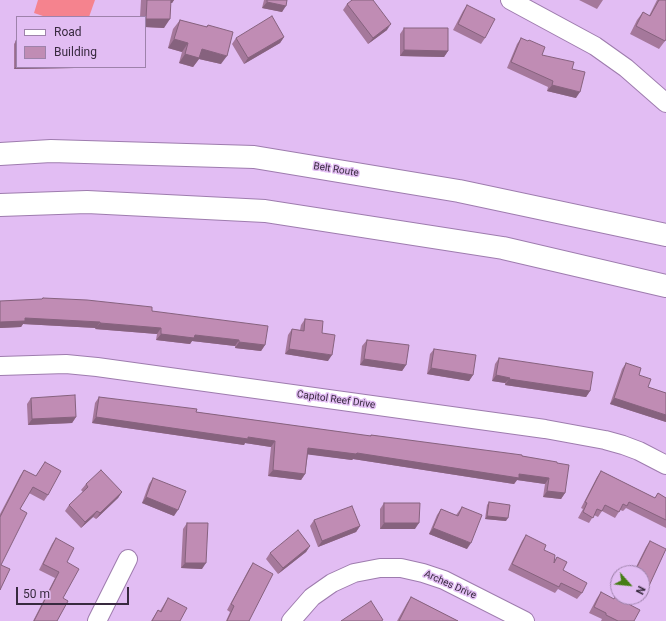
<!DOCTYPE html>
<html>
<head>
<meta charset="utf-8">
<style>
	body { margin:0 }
	#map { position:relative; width:666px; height:621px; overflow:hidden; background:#e2bdf3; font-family:Roboto,sans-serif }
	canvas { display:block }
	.legend { position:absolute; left:16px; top:16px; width:130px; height:52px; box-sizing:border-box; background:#e2bdf3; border:1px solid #9e82ab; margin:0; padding:5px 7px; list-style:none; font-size:12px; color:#382a3f }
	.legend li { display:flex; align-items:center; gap:8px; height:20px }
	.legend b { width:20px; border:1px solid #9e82ab }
	.north { position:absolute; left:610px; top:565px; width:40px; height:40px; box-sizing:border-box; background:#e2bdf3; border:1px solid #9e82ab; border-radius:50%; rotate:117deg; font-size:11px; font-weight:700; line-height:16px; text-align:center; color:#382a3f }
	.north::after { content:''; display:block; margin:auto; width:14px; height:18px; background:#457d15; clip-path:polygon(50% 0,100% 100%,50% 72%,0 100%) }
	.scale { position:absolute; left:16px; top:587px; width:113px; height:18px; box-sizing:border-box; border:2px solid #382a3f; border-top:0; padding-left:5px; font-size:12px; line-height:14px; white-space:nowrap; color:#382a3f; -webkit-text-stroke:3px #e2bdf3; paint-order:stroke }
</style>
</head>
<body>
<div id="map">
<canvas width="666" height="621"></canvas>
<ul class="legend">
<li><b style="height:5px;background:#fff"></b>Road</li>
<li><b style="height:11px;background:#c08cb4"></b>Building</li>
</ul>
<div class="north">N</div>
<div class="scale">50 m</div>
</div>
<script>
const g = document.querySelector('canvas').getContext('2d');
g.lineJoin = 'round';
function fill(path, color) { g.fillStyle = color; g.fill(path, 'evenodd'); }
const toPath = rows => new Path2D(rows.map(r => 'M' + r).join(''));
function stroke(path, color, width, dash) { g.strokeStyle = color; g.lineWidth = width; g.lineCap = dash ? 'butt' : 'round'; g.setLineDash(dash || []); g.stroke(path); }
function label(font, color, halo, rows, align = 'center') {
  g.font = font + ' Roboto,sans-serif'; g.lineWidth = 3; g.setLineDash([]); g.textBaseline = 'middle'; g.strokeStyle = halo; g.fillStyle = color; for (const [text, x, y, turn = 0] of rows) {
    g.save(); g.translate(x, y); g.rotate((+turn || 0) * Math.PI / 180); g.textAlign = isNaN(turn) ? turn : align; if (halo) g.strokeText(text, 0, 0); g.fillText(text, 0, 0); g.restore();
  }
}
const green = toPath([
	[38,0,95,0,89,17,46,17,34,13]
]);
const minor = toPath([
	[510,0,595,46,626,68,666,103],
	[0,366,66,364,97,367,545,429,605,440,623,445,639,451,666,465],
	[97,621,128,559],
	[291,621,312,597,332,583,354,573,380,568,401,568,423,573,444,580,525,621]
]);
const motorway = toPath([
	[0,154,51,151,254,157,459,191,666,235],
	[0,205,87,202,265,211,503,248,666,286]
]);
const wall = toPath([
	[141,0,174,0,172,3,170,3,164,28,145,27,145,17,140,17],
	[264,0,287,0,282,12,262,8],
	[579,0,603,0,597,9],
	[657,0,666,0,665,41,659,49,630,34,637,20,643,12,649,16],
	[347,4,387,30,368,44,343,10],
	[467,5,485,38,481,44,453,30,463,11],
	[180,20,206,27,208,25,221,64,199,59,193,67,179,63,182,52,168,48,173,29],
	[404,28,448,51,444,57,400,56,400,34],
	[284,37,280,43,244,64,232,44,236,38],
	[521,38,542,55,572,69,576,98,547,91,548,87,507,68,517,44],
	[16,41,17,67,76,67,75,68,14,69,14,44],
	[43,298,152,311,265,345,261,351,235,348,235,346,192,341,190,344,156,340,157,334,95,329,96,328,23,324,21,327,0,328,0,301,42,300],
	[305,319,322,333,328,361,285,354,288,335,292,329,300,330,301,325],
	[367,340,406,365,402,371,360,365,362,346],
	[434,349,473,375,469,381,427,374,430,354],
	[499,358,590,391,586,397,505,385,505,383,492,381,495,364],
	[626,363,639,375,648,387,666,393,666,422,610,404,622,369],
	[99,397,196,412,370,436,371,435,522,456,557,463,565,493,561,499,543,497,545,484,517,480,514,484,353,459,352,460,308,454,305,474,301,480,268,476,271,447,245,443,244,445,92,423,95,403],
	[31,398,76,417,72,423,28,425,27,404],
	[45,462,48,495,44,501,29,493,20,509,1,565,0,590,0,514,20,476,24,470,36,476],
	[601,471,655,498,658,493,666,498,666,528,626,508,623,511,620,510,615,518,602,511,598,517,594,515,589,523,578,518,583,509,581,508,597,477],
	[153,478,174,516,142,503,149,484],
	[86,484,122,492,118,498,96,519,93,517,81,528,65,511,69,505,83,492,81,490],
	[489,502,506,521,485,519,487,505],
	[384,503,415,529,380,529,380,509],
	[462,507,467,549,429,534,437,515,441,509,456,515],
	[314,520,360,526,356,532,318,547,310,526],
	[187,523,202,569,181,568,183,529],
	[526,535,544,550,554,561,557,557,563,570,582,593,577,599,558,589,555,593,508,570,522,541],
	[56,538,67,562,63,598,57,621,33,621,55,578,39,570,52,544],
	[650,541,648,588,644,594,642,594,642,573,633,573,646,547],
	[310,546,306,552,278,574,266,559,270,553],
	[253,563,249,621,226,621,230,612,227,610,249,569],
	[601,592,634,621,601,621,602,619,589,613,597,598],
	[411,597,458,621,397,621,407,603],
	[168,598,180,621,151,621,158,610,160,611]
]);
const shadedWall = toPath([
	[167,0,174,0,172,3,165,3],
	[267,2,286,6,282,12,262,8],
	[146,19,170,19,164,28,145,27,145,20],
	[391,24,387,30,368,44,373,38],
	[284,37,280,43,244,64,248,58],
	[174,39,188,43,182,52,168,48],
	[202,49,227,56,221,64,199,59,193,67,179,63,185,54],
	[404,50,448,51,444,57,400,56],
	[16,66,17,67,76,67,75,68,14,69],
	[552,85,580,92,576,98,547,91],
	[25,318,100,322,96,328,23,324,21,327,0,328,0,322],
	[100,323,161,328,157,334,95,329],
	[161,334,195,335,239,340,235,346,192,341,190,344,156,340],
	[239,342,265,345,261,351,235,348],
	[289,349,332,355,328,361,285,354],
	[364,359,406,365,402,371,360,365],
	[431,368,473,375,469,381,427,374],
	[496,375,510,378,505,383,492,381],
	[509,379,590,391,586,397,505,385],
	[614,398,666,415,666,422,610,404],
	[76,417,72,423,28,425,32,419],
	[96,417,248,437,275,441,271,447,245,443,244,445,92,423],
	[308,448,357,453,519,474,549,478,545,484,517,480,514,484,353,459,352,460,304,454],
	[273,470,305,474,301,480,268,476],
	[547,491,565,493,561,499,543,497],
	[122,492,118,498,96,519,100,513],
	[146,497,178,510,174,516,142,503],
	[97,511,93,517,81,528,85,522],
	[487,516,508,518,506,521,485,519],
	[384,523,419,523,415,529,380,529],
	[360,526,356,532,318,547,322,541],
	[433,528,471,543,467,549,429,534],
	[310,546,306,552,278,574,283,568],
	[185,563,206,563,202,569,181,568]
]);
const building = toPath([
	[147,0,171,0,170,19,146,19,147,0],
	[267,0,287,0,286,6,267,2,267,0],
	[352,0,373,0,391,24,373,38,347,4,352,0],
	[659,0,666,0,666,39,665,41,636,26,643,12,650,16,659,0],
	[467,5,495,19,485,38,458,24,467,5],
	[272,16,284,37,248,58,236,38,272,16],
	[180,20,207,27,208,25,233,32,227,56,202,49,199,58,185,54,188,43,174,39,180,20],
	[404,28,448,28,448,51,404,50,404,28],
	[521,38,528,41,529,40,545,47,542,55,574,62,572,69,585,72,580,92,552,85,553,81,511,62,521,38],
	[16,41,17,41,17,66,16,66,16,41],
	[43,298,87,300,152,307,152,311,268,326,265,345,239,342,239,340,195,335,194,338,161,334,161,328,100,323,100,322,25,318,25,321,0,322,0,301,42,299,43,298],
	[305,319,323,321,322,333,335,335,332,355,289,349,292,329,304,331,305,319],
	[367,340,409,345,406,365,364,359,367,340],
	[434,349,476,355,473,375,431,368,434,349],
	[499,358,593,372,590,391,509,379,510,378,496,375,499,358],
	[626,363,641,368,639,375,651,379,648,387,666,393,666,415,614,398,626,363],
	[75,395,76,417,32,419,31,398,75,395],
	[99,397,197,409,196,412,371,436,371,435,522,455,522,456,557,462,557,463,569,465,565,493,547,491,549,478,519,474,519,478,357,453,356,454,308,448,305,474,273,470,275,441,248,437,248,439,96,417,99,397],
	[45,462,61,471,48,495,33,487,20,509,27,513,1,565,10,569,0,590,0,517,24,470,36,476,45,462],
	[101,470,122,492,100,513,97,511,85,522,69,505,88,487,86,484,101,470],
	[601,471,655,498,658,493,666,498,666,520,629,502,627,506,623,504,619,512,605,505,602,511,597,509,593,518,583,512,587,503,585,502,601,471],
	[153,478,186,491,178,510,146,497,153,478],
	[489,502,510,505,508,518,487,516,489,502],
	[384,503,420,503,419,523,384,523,384,503],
	[352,506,360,526,322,541,314,520,352,506],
	[462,507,482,515,471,543,433,528,441,509,458,516,462,507],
	[187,523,208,523,206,563,185,563,187,523],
	[298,530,310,546,283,568,270,553,298,530],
	[526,535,546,545,544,550,555,555,554,563,557,557,567,562,563,570,587,583,582,593,561,583,559,587,512,564,526,535],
	[56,538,74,548,67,562,79,569,63,598,68,601,57,621,34,621,59,572,43,564,56,538],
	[650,541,666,549,648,588,642,586,642,573,634,573,650,541],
	[253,563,273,574,249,621,227,621,234,606,231,604,253,563],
	[601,592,614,599,615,597,640,610,634,621,618,621,606,615,606,613,594,607,601,592],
	[411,597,458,621,399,621,411,597],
	[168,598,187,608,180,621,152,621,158,610,161,612,168,598],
	[371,601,383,620,381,621,341,621,371,601]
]);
const streetNames = [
	["Belt Route",336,170,9],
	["Capitol Reef Drive",336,400,8],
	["Arches Drive",450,585,24]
];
fill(green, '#f5838e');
stroke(minor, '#9e7cae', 20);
stroke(motorway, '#9e7cae', 24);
stroke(minor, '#fff', 18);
stroke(motorway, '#fff', 22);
fill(wall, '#a5789b');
fill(shadedWall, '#86627e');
fill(building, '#c08cb4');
stroke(building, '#86627e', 1);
label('10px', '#382a3f', '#e2bdf3', streetNames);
</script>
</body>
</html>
